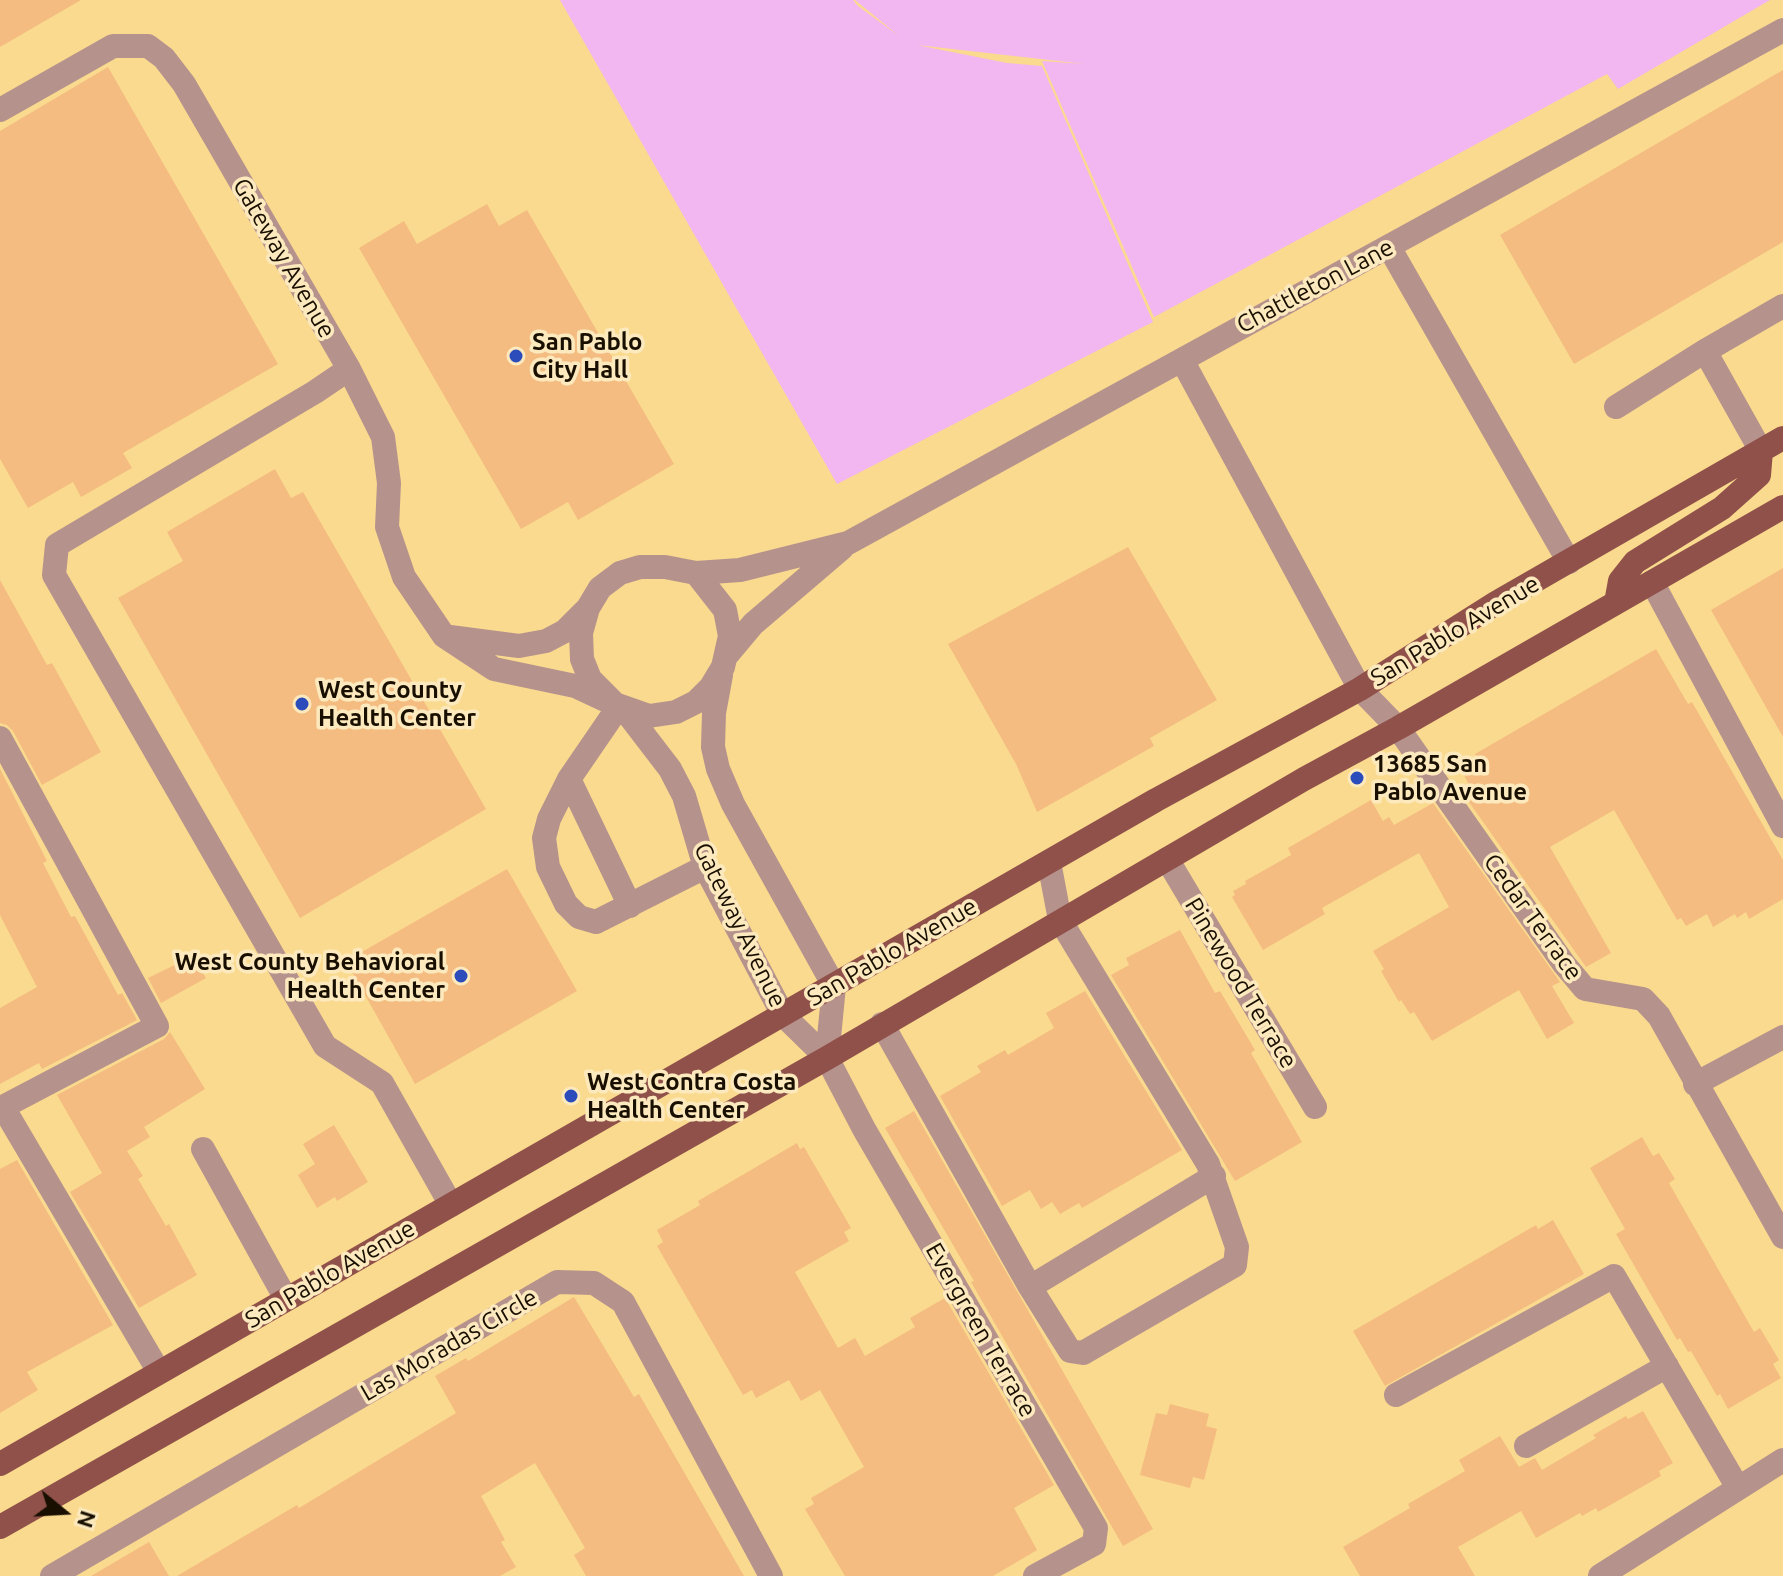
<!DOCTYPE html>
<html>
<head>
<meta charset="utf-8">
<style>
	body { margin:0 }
	#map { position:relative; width:1783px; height:1576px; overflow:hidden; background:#fada8e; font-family:Ubuntu,sans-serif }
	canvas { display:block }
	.north { position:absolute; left:24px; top:1472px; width:80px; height:80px; -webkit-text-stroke:6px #fce9bd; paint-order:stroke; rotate:108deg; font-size:22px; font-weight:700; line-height:32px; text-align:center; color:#180f00 }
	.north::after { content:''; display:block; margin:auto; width:28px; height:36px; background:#180f00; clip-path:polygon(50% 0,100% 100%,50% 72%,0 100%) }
</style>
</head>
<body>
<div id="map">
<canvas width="1783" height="1576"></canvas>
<div class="north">N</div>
</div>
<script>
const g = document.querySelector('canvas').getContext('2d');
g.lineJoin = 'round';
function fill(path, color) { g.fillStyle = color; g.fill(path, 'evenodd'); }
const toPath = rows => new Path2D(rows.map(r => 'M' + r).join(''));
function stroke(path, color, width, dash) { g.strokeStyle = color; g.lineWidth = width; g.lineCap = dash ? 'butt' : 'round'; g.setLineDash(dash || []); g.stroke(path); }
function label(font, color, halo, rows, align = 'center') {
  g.font = font + ' Ubuntu,sans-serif'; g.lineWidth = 7; g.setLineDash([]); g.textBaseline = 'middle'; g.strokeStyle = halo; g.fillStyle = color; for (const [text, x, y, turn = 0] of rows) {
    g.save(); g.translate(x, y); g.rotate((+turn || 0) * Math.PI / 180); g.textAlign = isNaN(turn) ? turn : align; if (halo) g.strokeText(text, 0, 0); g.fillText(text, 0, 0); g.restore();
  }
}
const green = toPath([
	[560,0,853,0,858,6,899,36,855,0,1770,0,1618,89,1607,74,1154,317,1042,61,1085,64,917,45,1007,63,1042,66,1153,322,837,484]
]);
const building = toPath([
	[0,0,81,0,0,47],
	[108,67,278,364,123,453,132,468,81,497,73,482,28,508,0,459,0,131],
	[1783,70,1783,242,1574,364,1500,235],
	[487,204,499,226,527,210,674,464,578,520,568,502,521,529,359,248,404,221,417,244],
	[275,469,291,498,303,492,486,809,300,918,118,598,183,561,167,532],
	[1128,547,1217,700,1150,738,1154,746,1037,812,1016,764,948,644],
	[1783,568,1783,737,1711,610],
	[0,580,47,665,52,663,101,752,42,785,13,731,7,725,0,723],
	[1656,649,1688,704,1692,702,1783,860,1783,899,1749,919,1746,912,1737,918,1735,914,1713,927,1707,914,1686,926,1681,918,1677,920,1614,810,1550,847,1611,953,1586,967,1459,788,1468,783,1463,773,1475,767,1473,763,1479,760,1475,754],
	[0,769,47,861,43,863,71,917,75,916,118,995,122,993,137,1020,42,1069,39,1063,0,1084,0,1008,37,987,0,915],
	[1371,800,1383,821,1389,817,1394,825,1433,803,1560,982,1552,986,1574,1023,1547,1039,1519,990,1432,1041,1414,1012,1410,1014,1401,1000,1399,1002,1381,971,1384,969,1373,951,1449,907,1419,853,1322,908,1325,914,1263,950,1232,897,1235,895,1233,891,1246,884,1245,881,1291,855,1288,848],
	[507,869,577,991,415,1084,346,961],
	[1180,930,1215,993,1220,991,1255,1050,1251,1053,1302,1142,1235,1181,1111,975,1129,965,1126,958],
	[193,956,206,978,161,1003,148,978],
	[1085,991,1182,1150,1082,1208,1079,1203,1060,1214,1052,1202,1041,1209,1030,1190,1002,1206,940,1096,981,1072,977,1066,1005,1050,1008,1055,1054,1028,1046,1013],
	[170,1032,205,1089,144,1127,150,1137,127,1151,143,1176,138,1179,166,1226,169,1224,197,1275,139,1308,70,1192,102,1173,57,1095,164,1039],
	[914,1111,1153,1529,1123,1546,971,1282,974,1281,885,1128],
	[334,1125,368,1182,337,1201,335,1197,317,1208,298,1175,315,1164,303,1144],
	[1642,1137,1653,1156,1659,1153,1675,1179,1669,1183,1746,1318,1754,1332,1760,1328,1779,1360,1773,1364,1781,1378,1728,1409,1720,1394,1717,1396,1691,1351,1688,1352,1680,1338,1677,1340,1616,1234,1625,1229,1590,1168],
	[797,1143,800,1149,804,1147,851,1228,844,1232,849,1241,795,1272,838,1348,855,1338,865,1356,915,1327,910,1318,945,1298,1054,1485,1014,1508,1037,1550,993,1576,845,1576,805,1509,814,1504,811,1498,864,1467,820,1390,801,1401,789,1380,756,1398,752,1390,743,1395,657,1246,663,1242,657,1230,700,1205,698,1201],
	[17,1160,113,1325,27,1372,38,1390,0,1413,0,1169],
	[1553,1220,1584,1274,1385,1386,1353,1331,1536,1225,1538,1229],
	[574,1297,634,1397,639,1394,744,1576,586,1576,574,1555,585,1548,535,1463,481,1496,505,1540,501,1542,516,1567,500,1576,177,1576,297,1505,299,1508,456,1413,435,1376,466,1358,468,1361],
	[1170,1404,1209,1414,1206,1426,1217,1429,1204,1480,1193,1477,1190,1488,1140,1475,1156,1413,1167,1415],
	[1643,1411,1673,1463,1659,1471,1661,1476,1598,1512,1596,1508,1582,1516,1580,1513,1536,1538,1521,1511,1458,1547,1475,1576,1360,1576,1343,1547,1410,1508,1408,1504,1465,1471,1459,1460,1500,1436,1519,1467,1535,1458,1542,1470,1596,1438,1593,1435,1626,1416,1628,1419],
	[149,1542,169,1576,91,1576]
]);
const minor = toPath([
	[0,110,113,46,148,46,164,58,184,84,349,369,383,437,389,483,387,527,404,577,444,636,494,669,575,686,605,700],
	[1389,247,1569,562],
	[1182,360,1360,689,1398,728,1564,964,1585,989,1643,999,1659,1016,1783,1237],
	[349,369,315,392,57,545,54,575,325,1046,382,1083,451,1205],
	[1616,407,1705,351],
	[1761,451,1705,351,1783,306],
	[696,573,725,610,730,636,723,667,711,687,696,702,676,712,649,716,615,704,590,679,582,659,581,633,588,608,600,588,620,573,640,567,665,567,696,573,740,570,848,543,1783,30],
	[1652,582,1783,826],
	[450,637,519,646,546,641,565,631,585,611],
	[727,655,753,624,842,548],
	[721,675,714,713,713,747,718,769,733,804,834,986,827,1058],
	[619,706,569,779,549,819,544,838,548,867,566,904,579,917,596,922,705,867],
	[624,709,670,769,684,796,705,867,783,1015,827,1058,864,1129,1096,1528,1094,1544,1035,1576],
	[0,738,157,1026,3,1107,159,1372],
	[569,779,630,906],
	[1167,859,1315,1107],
	[882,1024,1030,1287,1070,1351,1083,1353,1235,1265,1237,1247,1208,1164,1060,920,1049,862],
	[1695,1084,1783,1037],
	[203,1149,286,1299],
	[1030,1287,1214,1176],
	[1396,1395,1614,1276,1738,1488],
	[1526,1446,1667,1366],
	[52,1576,557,1282,594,1283,623,1302,771,1576],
	[1600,1576,1783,1460]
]);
const major = toPath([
	[1616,603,1620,581,1635,562,1722,508,1759,475,1761,451],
	[0,1464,1156,800,1360,689,1496,603,1783,438],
	[0,1527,827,1058,1304,779,1398,728,1783,507]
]);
const markers = [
	[516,356,8,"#2d4cbc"],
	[302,704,8,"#2d4cbc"],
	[1357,778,8,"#2d4cbc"],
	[461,976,8,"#2d4cbc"],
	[571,1096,8,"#2d4cbc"]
];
const streetNames = [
	["Gateway Avenue",284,258,60],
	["Chattleton Lane",1315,286,-28],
	["San Pablo Avenue",1455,631,-31],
	["Cedar Terrace",1533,917,54],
	["Gateway Avenue",740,925,64],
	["San Pablo Avenue",892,952,-30],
	["Pinewood Terrace",1241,983,59],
	["San Pablo Avenue",330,1274,-30],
	["Evergreen Terrace",981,1330,60],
	["Las Moradas Circle",449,1345,-30]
];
const poiNames = [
	["San Pablo",532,342],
	["City Hall",532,370],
	["West County",318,690],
	["Health Center",318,718],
	["13685 San",1373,764],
	["Pablo Avenue",1373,792],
	["West County Behavioral",445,962,"right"],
	["Health Center",445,990,"right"],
	["West Contra Costa",587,1082],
	["Health Center",587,1110]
];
fill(green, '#f2b6f1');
fill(building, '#f4bc80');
stroke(minor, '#b6928d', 24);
stroke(major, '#90514a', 24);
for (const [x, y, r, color] of markers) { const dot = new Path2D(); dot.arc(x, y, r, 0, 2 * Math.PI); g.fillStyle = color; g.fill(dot); stroke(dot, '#fce9bd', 3); }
label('24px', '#180f00', '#fce9bd', streetNames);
label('bold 24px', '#180f00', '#fce9bd', poiNames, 'left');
</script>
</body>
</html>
